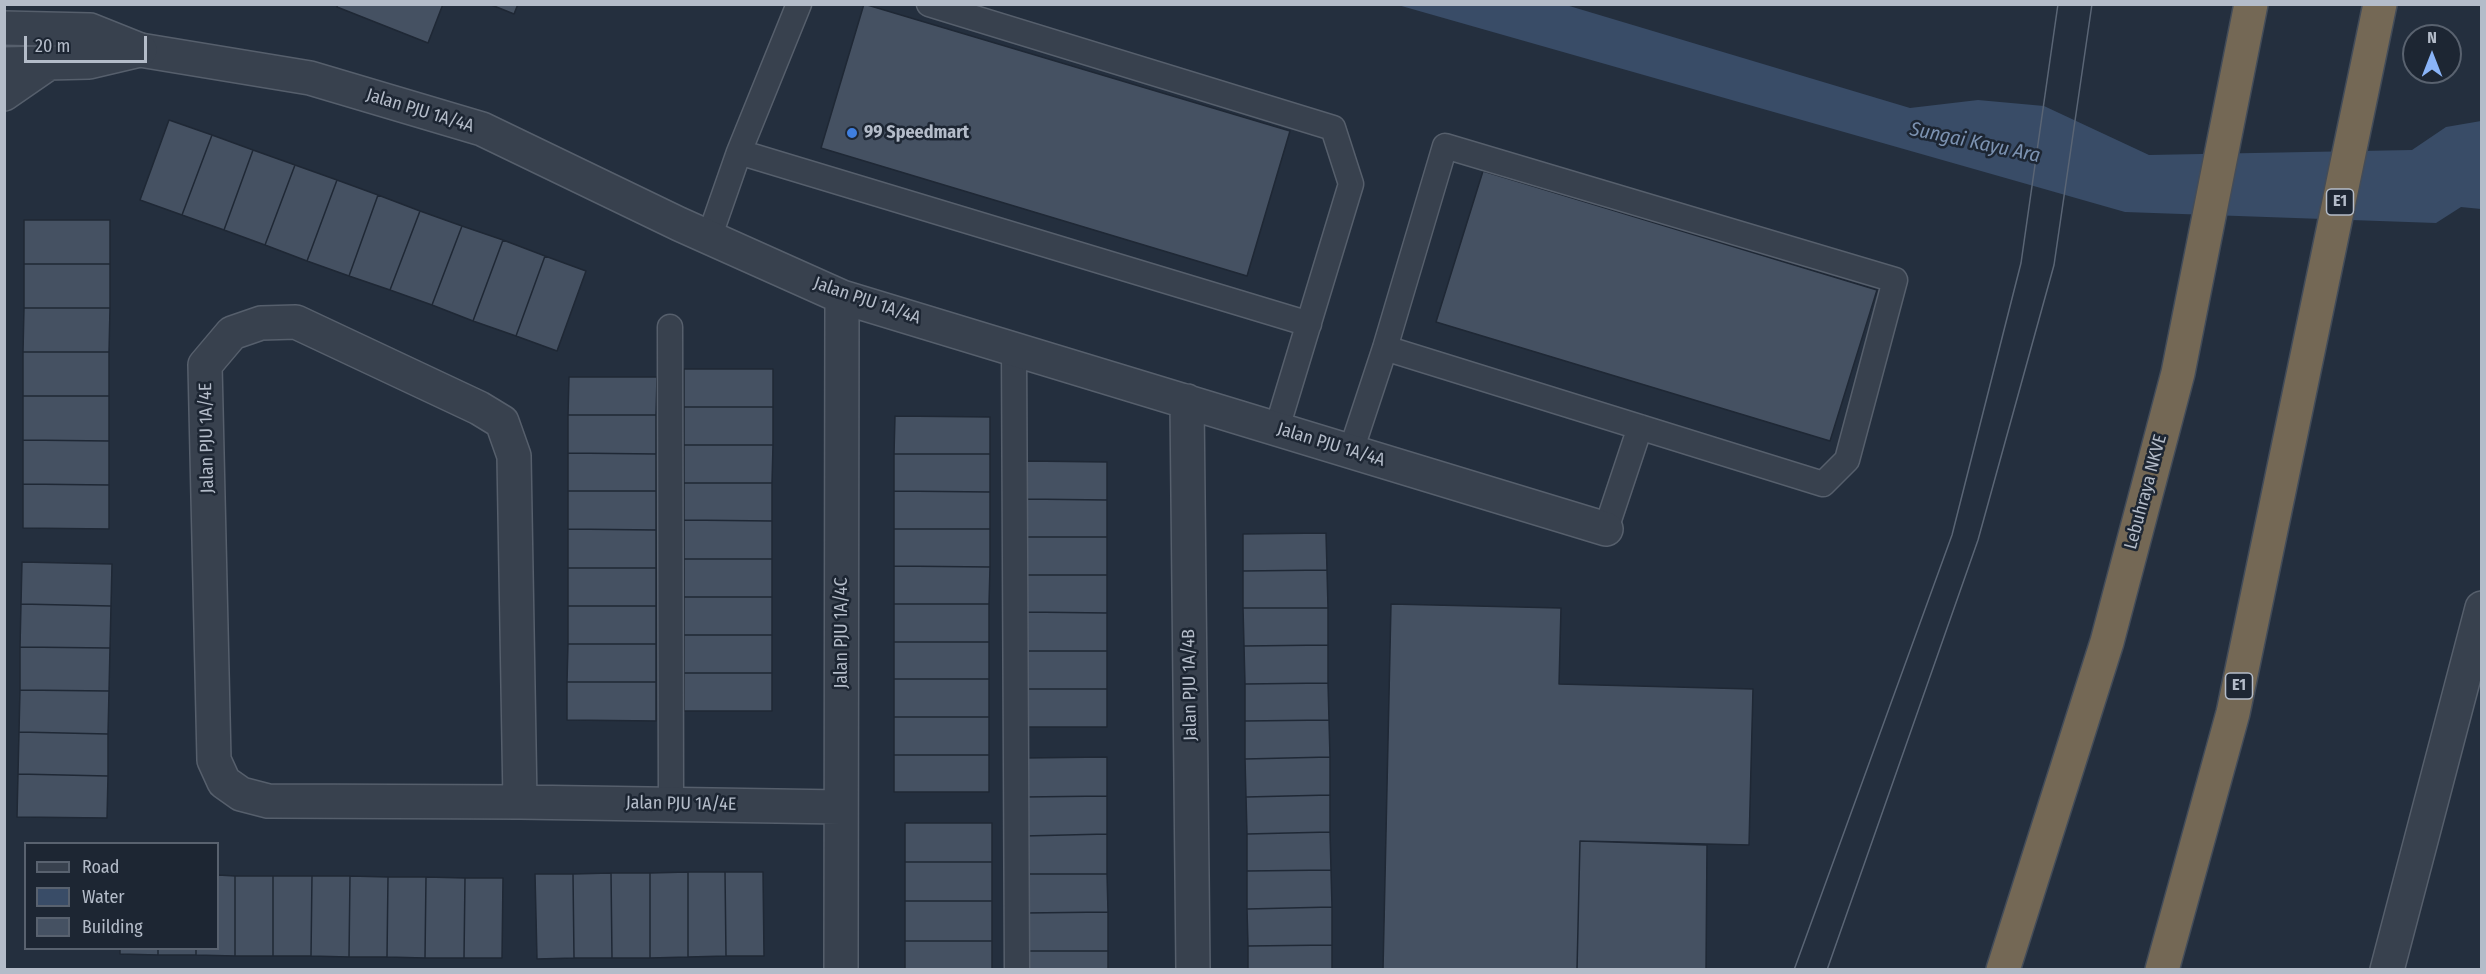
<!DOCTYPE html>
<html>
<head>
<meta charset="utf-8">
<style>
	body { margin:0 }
	#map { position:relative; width:2486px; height:974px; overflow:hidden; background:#242f3e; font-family:"Fira Sans Condensed",sans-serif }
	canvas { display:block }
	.frame { position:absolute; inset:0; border:6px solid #b4bcc9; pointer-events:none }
	.legend { position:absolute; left:24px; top:842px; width:195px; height:108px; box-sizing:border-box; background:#1d2633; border:2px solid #59626f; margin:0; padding:8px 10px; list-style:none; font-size:18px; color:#b4bcc9 }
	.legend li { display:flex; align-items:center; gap:12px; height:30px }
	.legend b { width:30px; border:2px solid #59626f }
	.north { position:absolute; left:2402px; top:24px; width:60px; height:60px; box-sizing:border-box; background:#1d2633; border:2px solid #59626f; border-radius:50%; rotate:0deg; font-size:16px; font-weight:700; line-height:24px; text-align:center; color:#b4bcc9 }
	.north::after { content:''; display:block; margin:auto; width:21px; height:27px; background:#8ab4f8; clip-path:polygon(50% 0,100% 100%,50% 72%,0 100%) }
	.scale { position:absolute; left:24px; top:36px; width:123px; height:27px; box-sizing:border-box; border:3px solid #b4bcc9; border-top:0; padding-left:8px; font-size:18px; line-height:21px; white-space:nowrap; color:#b4bcc9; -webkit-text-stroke:4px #1d2633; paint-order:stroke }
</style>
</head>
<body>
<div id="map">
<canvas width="2486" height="974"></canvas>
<div class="frame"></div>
<ul class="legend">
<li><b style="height:8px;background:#38414e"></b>Road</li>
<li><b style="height:16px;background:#394c67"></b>Water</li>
<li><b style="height:16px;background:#455162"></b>Building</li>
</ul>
<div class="north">N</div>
<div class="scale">20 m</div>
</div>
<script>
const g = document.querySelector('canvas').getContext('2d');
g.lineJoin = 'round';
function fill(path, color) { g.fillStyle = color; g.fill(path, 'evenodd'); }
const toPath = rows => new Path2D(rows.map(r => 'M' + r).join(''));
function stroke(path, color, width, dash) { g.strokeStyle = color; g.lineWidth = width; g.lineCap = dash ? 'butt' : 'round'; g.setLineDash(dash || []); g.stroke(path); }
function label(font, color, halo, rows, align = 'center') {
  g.font = font + ' "Fira Sans Condensed",sans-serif'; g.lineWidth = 5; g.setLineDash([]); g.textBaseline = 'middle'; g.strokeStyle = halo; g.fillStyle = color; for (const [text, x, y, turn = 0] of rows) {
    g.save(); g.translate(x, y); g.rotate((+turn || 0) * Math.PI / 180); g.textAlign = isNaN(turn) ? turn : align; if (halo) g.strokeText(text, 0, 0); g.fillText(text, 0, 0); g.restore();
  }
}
const water = toPath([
	[1398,5,1566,5,1910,108,1978,100,2044,106,2149,155,2412,150,2446,127,2481,121,2481,209,2461,207,2436,223,2125,212]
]);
const building = toPath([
	[338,4,443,4,428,43,337,7,338,4],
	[489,4,518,4,514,14,489,4],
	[864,4,1290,131,1247,276,821,148,864,4],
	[169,120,212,135,182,215,140,200,169,120],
	[212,135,253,150,224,230,182,215,212,135],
	[253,150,295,165,265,245,224,230,253,150],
	[295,165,337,180,307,261,265,245,295,165],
	[1483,171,1877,290,1830,441,1436,322,1483,171],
	[337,180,378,195,349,276,307,261,337,180],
	[378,195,420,211,390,290,349,276,378,195],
	[420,211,462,226,432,305,390,290,420,211],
	[24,220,110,220,110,264,24,264,24,220],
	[462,226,503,240,473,321,432,305,462,226],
	[503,240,545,256,516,336,473,321,503,240],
	[545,256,586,271,557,351,516,336,545,256],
	[24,264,110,264,110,308,24,308,24,264],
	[24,308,110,308,109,352,23,352,24,308],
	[23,352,109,352,109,396,23,396,23,352],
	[684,369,773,369,773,407,684,407,684,369],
	[569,377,657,377,656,415,568,415,569,377],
	[23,396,109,396,109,441,23,440,23,396],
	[684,407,773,407,773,445,684,445,684,407],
	[568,415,656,415,656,454,568,453,568,415],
	[895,416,990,417,990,454,894,454,895,416],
	[23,440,109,441,109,485,23,484,23,440],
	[684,445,773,445,772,483,684,483,684,445],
	[568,453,656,454,656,491,568,491,568,453],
	[894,454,990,454,990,492,894,491,894,454],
	[1025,461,1107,462,1107,500,1025,499,1025,461],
	[684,483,772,483,772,521,684,520,684,483],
	[23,484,109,485,109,529,23,528,23,484],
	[568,491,656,491,656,530,568,529,568,491],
	[894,491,990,492,990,529,894,529,894,491],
	[1025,499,1107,500,1107,537,1025,537,1025,499],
	[684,520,772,521,772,559,684,559,684,520],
	[568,529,656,530,656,568,568,568,568,529],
	[894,529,990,529,990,567,894,566,894,529],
	[1326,533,1327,570,1243,571,1243,534,1326,533],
	[1025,537,1107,537,1107,575,1025,575,1025,537],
	[684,559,772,559,772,597,684,597,684,559],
	[22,562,112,564,111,606,21,604,22,562],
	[894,566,990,567,989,604,894,604,894,566],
	[568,568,656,568,656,606,568,606,568,568],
	[1327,570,1328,608,1243,608,1243,571,1327,570],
	[1025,575,1107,575,1107,613,1025,612,1025,575],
	[684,597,772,597,772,635,684,635,684,597],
	[21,604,111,606,110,648,20,647,21,604],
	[894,604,989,604,989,642,894,642,894,604],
	[1391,604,1561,608,1559,684,1753,689,1749,845,1580,841,1577,970,1383,970,1391,604],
	[568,606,656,606,656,644,568,644,568,606],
	[1243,608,1328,608,1328,645,1244,646,1243,608],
	[1025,612,1107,613,1107,651,1025,651,1025,612],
	[684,635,772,635,772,673,684,673,684,635],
	[894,642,989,642,989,679,894,679,894,642],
	[568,644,656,644,656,682,567,682,568,644],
	[1328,645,1328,683,1245,684,1244,646,1328,645],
	[20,647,110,648,109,691,20,690,20,647],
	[1025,651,1107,651,1107,689,1024,689,1025,651],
	[684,673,772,673,772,711,684,711,684,673],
	[894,679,989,679,989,717,894,717,894,679],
	[567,682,656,682,656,721,567,720,567,682],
	[1328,683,1329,720,1245,721,1245,684,1328,683],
	[1024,689,1107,689,1107,727,1024,727,1024,689],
	[20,690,109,691,108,734,19,732,20,690],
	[894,717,989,717,989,755,894,755,894,717],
	[1329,720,1330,757,1245,759,1245,721,1329,720],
	[19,732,108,734,108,776,18,774,19,732],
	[894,755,989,755,989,792,894,792,894,755],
	[1107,757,1107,796,1024,797,1024,758,1107,757],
	[1330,757,1330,795,1246,797,1245,759,1330,757],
	[18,774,108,776,107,818,17,817,18,774],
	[1330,795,1330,832,1247,834,1246,797,1330,795],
	[1107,796,1107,834,1024,836,1024,797,1107,796],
	[905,823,992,823,992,862,905,862,905,823],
	[1330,832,1331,870,1247,871,1247,834,1330,832],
	[1107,834,1107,874,1024,874,1024,836,1107,834],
	[1580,841,1707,845,1706,970,1577,970,1580,841],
	[905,862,992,862,992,901,905,901,905,862],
	[1331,870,1332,907,1247,909,1247,871,1331,870],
	[688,872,688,957,650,958,650,873,688,872],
	[688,872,725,872,726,956,688,957,688,872],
	[725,872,763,872,764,956,726,956,725,872],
	[611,873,612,958,574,958,573,874,611,873],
	[611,873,650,873,650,958,612,958,611,873],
	[535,874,573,874,574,958,537,959,535,874],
	[1024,874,1107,874,1108,912,1025,913,1024,874],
	[218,875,235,876,235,956,196,955,196,948,218,948,218,875],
	[235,876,273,876,273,956,235,956,235,876],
	[273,876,312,876,311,956,273,956,273,876],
	[312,876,350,876,349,957,311,956,312,876],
	[350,876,388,877,387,957,349,957,350,876],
	[388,877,426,877,425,958,387,957,388,877],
	[426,877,465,878,464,958,425,958,426,877],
	[465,878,503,878,502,958,464,958,465,878],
	[905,901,992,901,992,941,905,941,905,901],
	[1332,907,1332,945,1248,946,1247,909,1332,907],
	[1108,912,1108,951,1025,951,1025,913,1108,912],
	[905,941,992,941,992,970,905,970,905,941],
	[1332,945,1332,970,1248,970,1248,946,1332,945],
	[120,948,158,948,158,955,120,954,120,948],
	[158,948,196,948,196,955,158,955,158,948],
	[1025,951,1108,951,1108,970,1025,970,1025,951]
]);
const service = toPath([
	[929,4,1333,128,1351,184,1277,428],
	[739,152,1309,324],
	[709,238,739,152,799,4],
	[670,327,671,804],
	[1014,349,1017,970],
	[1351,451,1385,348,1445,146,1895,280,1847,460,1823,484,1385,348],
	[1606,529,1640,427]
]);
const minor = toPath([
	[140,50,310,78,482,129,679,224,842,297,1606,529],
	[1187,401,1193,970],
	[520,802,514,456,502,422,479,408,296,322,261,323,232,333,205,365,214,760,224,782,241,794,268,801,520,802,841,807],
	[841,970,842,297],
	[2387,970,2482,608]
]);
const tertiary = toPath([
	[4,28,90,30,140,50],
	[4,64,89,62,140,50],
	[4,94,46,65]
]);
const motorway = toPath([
	[2003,970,2107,642,2178,373,2251,4],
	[2162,970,2233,713,2380,4]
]);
const tram = toPath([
	[1794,970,1952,535,2021,263,2058,4],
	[1827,970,1978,540,2054,265,2092,4]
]);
const markers = [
	[852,133,6,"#3f7fe0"]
];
const shields = [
	[2340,202,27],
	[2239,686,27]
];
const shieldNames = [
	["E1",2340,202],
	["E1",2239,686]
];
const streetNames = [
	["Jalan PJU 1A/4A",420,111,17],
	["Jalan PJU 1A/4A",867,301,19],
	["Jalan PJU 1A/4E",207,438,-91],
	["Jalan PJU 1A/4A",1331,445,17],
	["Lebuhraya NKVE",2146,492,-75],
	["Jalan PJU 1A/4C",842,633,-90],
	["Jalan PJU 1A/4B",1190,685,-91],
	["Jalan PJU 1A/4E",681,804,1]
];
const poiNames = [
	["99 Speedmart",864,133]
];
const waterNames = [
	["Sungai Kayu Ara",1975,143,12]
];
fill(water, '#394c67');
fill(building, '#455162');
stroke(building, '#1f2835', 1.5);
stroke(service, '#565f6c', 27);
stroke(minor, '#565f6c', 36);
stroke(tertiary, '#565f6c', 36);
stroke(motorway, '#434c59', 36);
stroke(service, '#38414e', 24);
stroke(minor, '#38414e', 33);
stroke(tertiary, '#38414e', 33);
stroke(motorway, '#746855', 33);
stroke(tram, '#5a6575', 1.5);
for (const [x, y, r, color] of markers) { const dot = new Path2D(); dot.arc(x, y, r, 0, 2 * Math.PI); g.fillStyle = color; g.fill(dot); stroke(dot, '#1d2633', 2); }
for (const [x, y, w] of shields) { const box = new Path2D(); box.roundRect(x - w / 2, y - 13, w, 26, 4.5); g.fillStyle = '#1d2633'; g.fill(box); stroke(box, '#b4bcc9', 1.5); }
label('bold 16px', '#b4bcc9', null, shieldNames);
label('18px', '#b4bcc9', '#1d2633', streetNames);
label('bold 18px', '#b4bcc9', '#1d2633', poiNames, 'left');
label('italic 20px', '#7c92b1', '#1d2633', waterNames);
</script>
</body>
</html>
